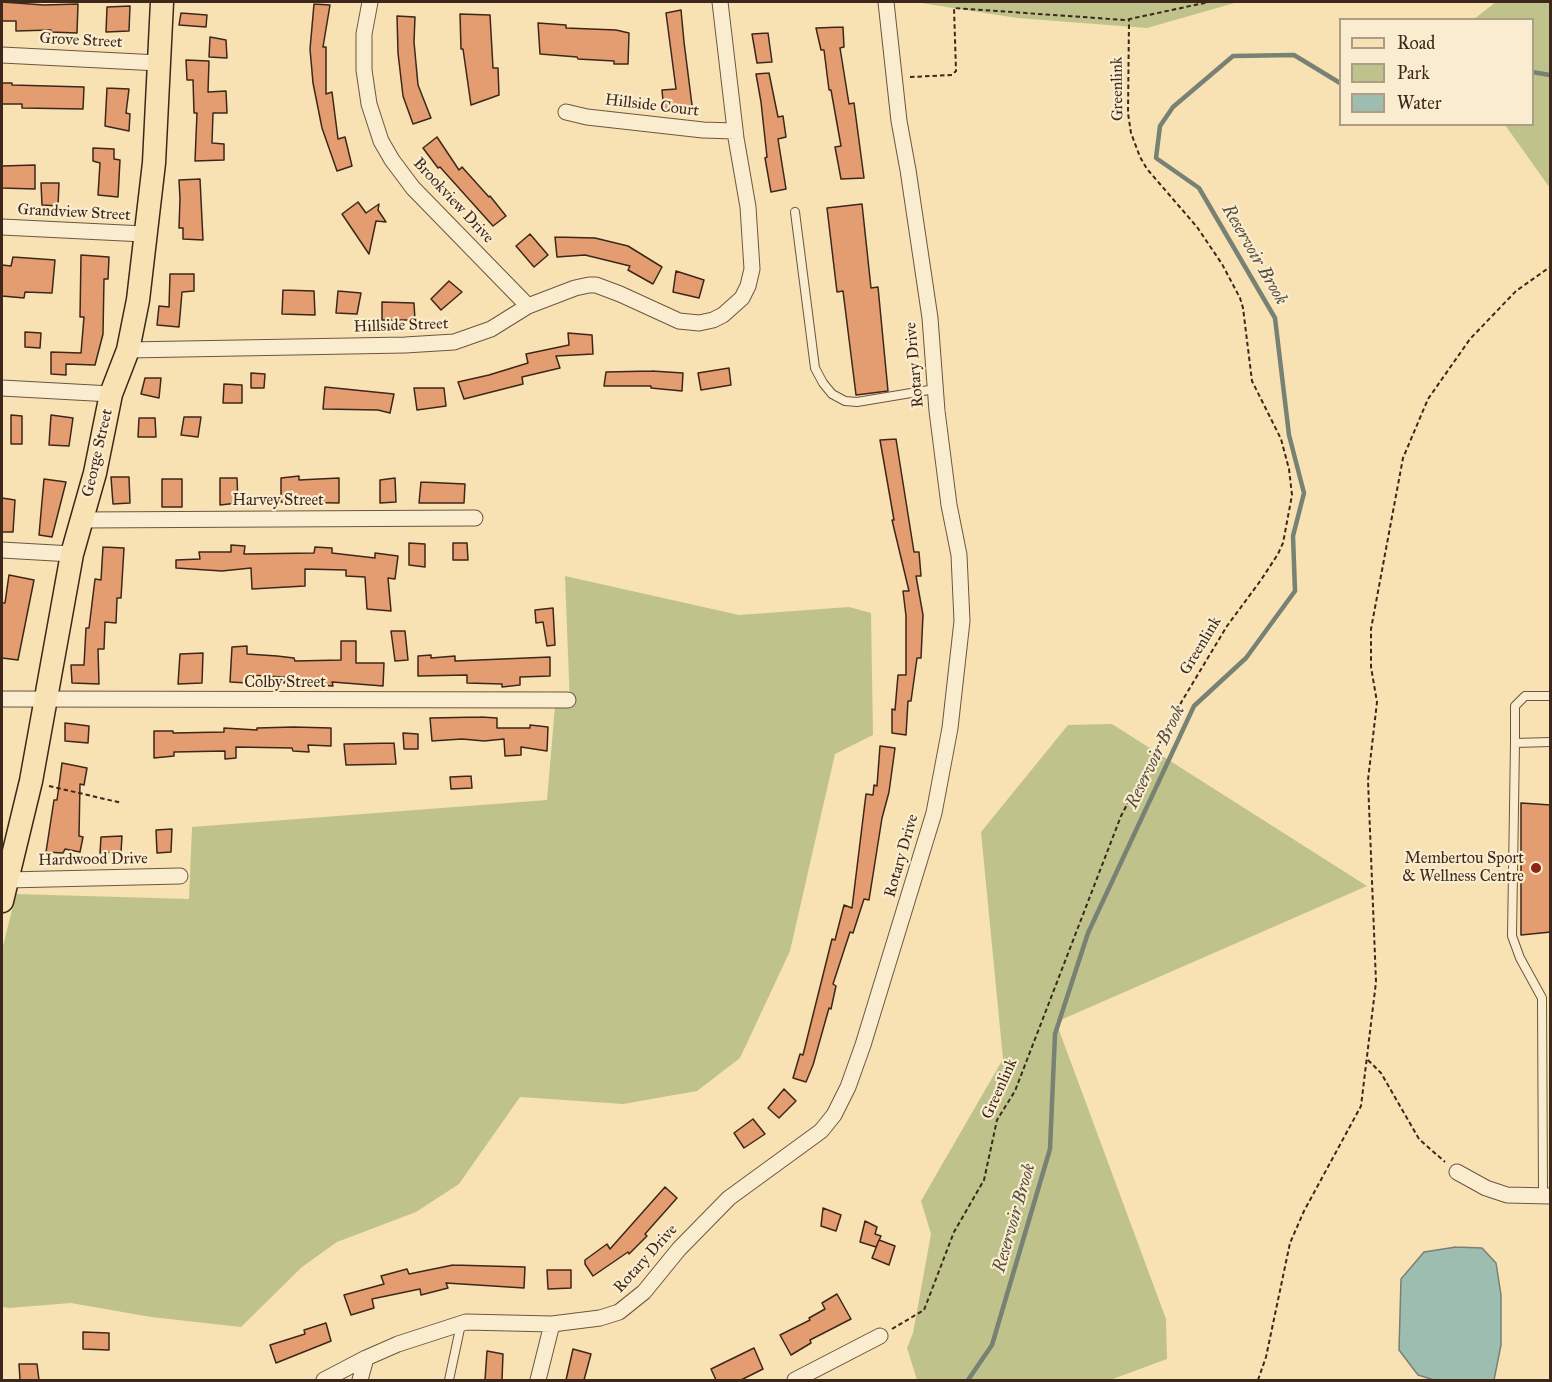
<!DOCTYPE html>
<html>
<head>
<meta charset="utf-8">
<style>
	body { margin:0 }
	#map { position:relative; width:1552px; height:1382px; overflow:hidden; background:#f8e2b3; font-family:"IM FELL Great Primer",serif }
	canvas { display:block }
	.frame { position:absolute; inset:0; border:3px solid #3d271b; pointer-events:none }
	.legend { position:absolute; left:1339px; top:18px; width:195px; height:108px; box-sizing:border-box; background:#faecce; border:2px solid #ae9d86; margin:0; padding:8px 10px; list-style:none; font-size:18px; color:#3d271b }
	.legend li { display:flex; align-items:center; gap:12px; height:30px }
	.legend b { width:30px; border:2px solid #ae9d86 }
</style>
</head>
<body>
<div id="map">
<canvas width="1552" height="1382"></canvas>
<div class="frame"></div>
<ul class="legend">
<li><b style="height:8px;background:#f8e2b3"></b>Road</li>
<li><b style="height:16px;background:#bfc38b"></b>Park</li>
<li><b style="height:16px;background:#9dbdb0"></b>Water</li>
</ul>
</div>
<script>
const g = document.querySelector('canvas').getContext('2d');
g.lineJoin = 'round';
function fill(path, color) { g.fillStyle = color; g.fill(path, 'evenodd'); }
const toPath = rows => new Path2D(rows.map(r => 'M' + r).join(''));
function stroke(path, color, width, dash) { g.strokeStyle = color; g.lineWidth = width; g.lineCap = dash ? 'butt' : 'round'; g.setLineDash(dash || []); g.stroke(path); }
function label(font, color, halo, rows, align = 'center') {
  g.font = font + ' "IM FELL Great Primer",serif'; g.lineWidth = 4.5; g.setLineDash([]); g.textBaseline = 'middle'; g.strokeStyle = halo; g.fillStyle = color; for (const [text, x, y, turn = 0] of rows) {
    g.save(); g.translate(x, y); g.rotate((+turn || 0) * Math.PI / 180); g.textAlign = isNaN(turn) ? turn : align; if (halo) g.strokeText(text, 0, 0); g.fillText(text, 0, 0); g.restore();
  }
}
const green = toPath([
	[915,2,1238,2,1147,28,1017,18],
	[1496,2,1550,2,1550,188,1505,125,1532,124,1532,20,1474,19],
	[565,576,739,615,849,607,871,613,873,735,835,754,790,951,740,1058,697,1091,623,1104,520,1097,459,1184,416,1212,337,1242,302,1267,241,1327,151,1317,71,1303,9,1308,2,1307,2,950,16,894,189,899,192,827,547,800,555,706,570,706],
	[1112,724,1367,886,1056,1022,1166,1319,1167,1359,1110,1380,917,1380,907,1348,913,1333,931,1234,921,1201,1003,1059,981,832,1068,725]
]);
const water = toPath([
	[1456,1247,1482,1248,1496,1263,1501,1295,1501,1345,1494,1380,1434,1380,1418,1375,1399,1350,1401,1279,1424,1252,1456,1247]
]);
const stream = toPath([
	[1532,72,1550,75],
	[968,1380,992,1345,1050,1149,1055,1034,1088,933,1194,706,1246,658,1295,591,1293,536,1304,493,1289,435,1275,318,1199,188,1156,158,1160,126,1173,107,1233,56,1294,55,1340,83]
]);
const building = toPath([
	[2,2,44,5,78,4,77,33,51,32,51,30,16,31,16,21,2,21,2,2],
	[314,4,330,5,323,47,326,47,326,94,332,92,338,139,345,137,352,166,337,171,322,128,313,83,310,49,314,4],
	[130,6,129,31,106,32,107,7,130,6],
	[681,10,684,42,693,113,664,112,662,90,676,89,666,13,681,10],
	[181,13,207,15,206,27,179,25,181,13],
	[460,14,490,15,493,68,498,68,499,95,471,105,463,49,461,49,460,14],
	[397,16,415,17,414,42,418,85,431,118,413,124,403,96,398,53,397,16],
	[538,23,566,25,566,28,616,30,629,33,628,64,614,64,614,61,578,59,577,57,540,54,538,23],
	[843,27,844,47,840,48,849,104,854,103,864,178,841,179,835,147,841,146,831,90,829,90,824,50,821,50,816,28,843,27],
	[768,33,772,62,757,63,752,34,768,33],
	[210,37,226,40,227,58,209,57,210,37],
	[186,60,209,61,208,92,226,91,227,113,213,113,212,143,224,144,224,160,195,161,197,113,194,113,193,80,187,80,186,60],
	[769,73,778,117,783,116,786,137,778,139,786,189,771,192,765,158,767,157,761,102,756,74,769,73],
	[2,83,12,83,12,85,84,87,83,109,22,108,22,104,2,104,2,83],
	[107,88,129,89,126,113,130,114,129,131,105,126,107,88],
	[437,137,459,170,462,167,489,197,490,196,506,216,493,226,440,167,438,168,423,148,437,137],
	[93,148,114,149,114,159,120,160,118,197,98,195,100,163,93,161,93,148],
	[35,165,35,189,2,188,2,166,35,165],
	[200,179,203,240,183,239,183,228,179,228,180,199,179,180,200,179],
	[41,183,59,183,58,206,42,205,41,183],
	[358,202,366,213,379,204,378,210,386,222,376,221,369,254,342,214,358,202],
	[862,204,871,288,878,287,888,391,856,395,843,291,837,292,827,208,862,204],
	[530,234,548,255,534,267,516,246,530,234],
	[555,237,595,238,628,246,662,267,653,284,628,270,630,266,585,255,557,257,555,237],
	[81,255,109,257,108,279,104,279,103,334,95,365,66,364,66,375,51,374,51,352,81,353,84,317,80,317,81,255],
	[13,257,55,260,52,293,25,292,24,298,2,296,2,265,11,266,13,257],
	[676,271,704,280,699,298,673,292,676,271],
	[170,274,194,274,194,291,182,292,179,327,157,325,159,306,169,307,170,274],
	[449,281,462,292,441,310,431,299,449,281],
	[283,290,314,291,315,315,282,314,283,290],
	[338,291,361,293,357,314,336,313,338,291],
	[382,302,414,303,415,320,382,320,382,302],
	[25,332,41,333,40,348,25,347,25,332],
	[568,333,592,335,593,354,556,356,560,368,522,377,523,384,464,399,458,382,489,375,528,363,526,354,569,345,568,333],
	[729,368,731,385,701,390,698,373,729,368],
	[652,371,683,373,682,391,651,388,651,386,604,386,606,372,652,371],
	[251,373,265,374,264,388,251,388,251,373],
	[145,378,161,378,159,398,141,394,145,378],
	[224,384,242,385,242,403,223,403,224,384],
	[325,387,394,394,390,413,378,410,323,409,325,387],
	[414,388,444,388,446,406,417,410,414,388],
	[11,415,22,416,22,444,11,444,11,415],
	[51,415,73,418,69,446,49,445,51,415],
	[184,417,201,417,198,437,181,435,184,417],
	[139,418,155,418,156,437,138,437,139,418],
	[896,439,914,552,919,552,921,576,916,576,923,615,921,658,917,658,911,701,908,701,906,735,892,733,892,709,895,710,898,675,906,675,906,616,903,591,909,591,892,520,894,520,880,440,896,439],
	[299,476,299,480,339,478,339,503,281,502,281,478,299,476],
	[111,477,129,477,130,503,113,504,111,477],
	[220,478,237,478,238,503,220,505,220,478],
	[395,478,396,502,380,503,380,480,395,478],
	[44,479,66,482,52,537,39,535,44,479],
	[162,479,182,479,182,507,162,507,162,479],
	[421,482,465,484,464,503,419,503,421,482],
	[2,498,15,500,13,532,2,532,2,498],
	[409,543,425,544,425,567,409,565,409,543],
	[453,543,467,543,468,560,453,560,453,543],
	[231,545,245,546,244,554,314,553,315,547,332,548,332,553,375,558,375,553,398,556,395,579,388,578,391,611,367,609,365,577,346,576,346,570,305,569,305,586,252,589,251,568,222,571,176,568,176,560,200,559,199,552,231,552,231,545],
	[103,547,124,548,121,598,117,598,116,623,105,622,104,649,98,649,99,684,72,683,71,665,84,665,86,628,89,628,95,579,101,580,103,547],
	[9,575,34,580,18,660,2,658,2,603,5,603,9,575],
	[553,608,555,645,547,646,543,622,536,623,535,610,553,608],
	[391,631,405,631,408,660,395,661,391,631],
	[341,641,356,641,356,663,384,663,383,686,332,682,333,686,318,685,317,681,284,683,284,677,248,675,248,683,230,682,232,647,247,646,247,654,277,656,294,658,295,661,341,660,341,641],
	[203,653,202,683,178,684,180,654,203,653],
	[431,655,431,658,455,656,455,661,550,657,550,676,520,677,520,685,502,687,502,684,467,683,467,675,418,676,418,656,431,655],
	[481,717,497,718,497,728,530,728,530,725,548,727,547,751,521,747,521,755,505,756,504,739,484,741,462,739,432,741,430,718,481,717],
	[65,723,89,726,88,743,65,741,65,723],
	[294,727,331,728,331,746,308,745,309,752,293,751,292,748,236,747,236,758,225,759,225,751,174,752,174,756,154,758,154,731,173,731,173,733,224,732,224,728,257,730,257,728,294,727],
	[403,733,418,734,418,749,404,749,403,733],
	[394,743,396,764,346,765,344,744,394,743],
	[880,746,895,748,889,792,882,818,869,900,864,899,853,933,850,932,833,984,836,986,831,1009,829,1008,813,1065,806,1082,793,1078,800,1054,803,1055,832,939,835,940,844,905,852,908,866,794,873,795,874,785,877,786,880,746],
	[62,763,87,768,84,785,80,784,79,836,83,837,80,852,65,849,63,853,46,852,54,800,57,800,62,763],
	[471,776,472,788,451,789,450,777,471,776],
	[1521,803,1551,805,1551,932,1521,935,1521,803],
	[172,829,171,852,157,853,156,830,172,829],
	[122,836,121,852,100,853,101,837,122,836],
	[784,1089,796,1101,779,1118,768,1108,784,1089],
	[753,1119,765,1134,744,1148,734,1133,753,1119],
	[665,1187,677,1198,645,1234,647,1236,629,1254,628,1252,593,1276,585,1264,585,1260,607,1244,610,1249,665,1187],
	[823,1208,841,1215,836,1231,821,1226,823,1208],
	[865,1221,877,1227,875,1234,881,1236,876,1247,860,1242,865,1221],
	[879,1240,895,1246,889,1265,872,1258,879,1240],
	[453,1265,525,1267,524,1288,446,1283,448,1288,421,1295,420,1289,372,1299,374,1308,351,1315,344,1295,384,1284,381,1276,407,1269,409,1274,453,1265],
	[547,1270,571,1270,571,1288,548,1289,547,1270],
	[837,1294,851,1319,810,1340,811,1343,791,1355,780,1335,810,1320,809,1318,825,1309,822,1303,837,1294],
	[326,1323,331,1341,276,1363,270,1345,305,1334,304,1330,326,1323],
	[83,1332,109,1333,109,1350,83,1349,83,1332],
	[754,1348,763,1369,741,1380,716,1380,711,1369,754,1348],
	[573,1349,591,1354,584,1380,566,1380,573,1349],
	[487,1351,503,1354,502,1380,485,1380,487,1351],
	[19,1364,37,1364,39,1380,20,1380,19,1364]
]);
const path = toPath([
	[910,77,952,75,956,71,954,8,1125,20,1209,2],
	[49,786,122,803],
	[1368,1060,1381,1073,1419,1139,1445,1162],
	[892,1329,924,1310,954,1232,984,1180,997,1120,1015,1091,1121,816,1182,701,1227,626,1261,580,1278,554,1283,543,1292,495,1289,469,1281,439,1252,381,1243,308,1240,298,1222,264,1197,227,1147,169,1140,157,1131,133,1128,113,1129,19],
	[1258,1380,1266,1357,1290,1243,1304,1211,1361,1106,1376,982,1368,780,1377,702,1371,667,1371,629,1403,458,1428,399,1470,339,1516,291,1550,267]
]);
const service = toPath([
	[795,212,815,368,823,383,832,394,845,401,857,402,935,389],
	[1515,743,1550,742],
	[1543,1196,1542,998,1520,958,1512,936,1515,743,1515,706,1525,696,1550,696],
	[449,1380,461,1324]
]);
const minor = toPath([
	[370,2,364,34,364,70,369,104,381,141,392,160,413,188,528,306],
	[2,55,159,63],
	[566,112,587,117,703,130,735,131],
	[2,227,144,234],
	[128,350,405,345,454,342,491,329,528,306,575,288,589,285,596,285,620,294,679,321,699,323,713,320,723,315,742,298,748,286,752,269,748,207,736,138,720,2],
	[2,388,111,394],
	[81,520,475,518],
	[2,550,72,554],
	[2,699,568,700],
	[7,880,180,876],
	[1457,1172,1486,1188,1507,1195,1550,1196],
	[324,1380,366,1358,398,1344,466,1322,552,1324,600,1318,619,1312,644,1292,679,1249,729,1198,821,1131,834,1115,848,1087,863,1045,934,813,950,728,962,621,959,555,949,505,937,411,930,318,908,170,899,121,886,2],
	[360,1380,366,1358],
	[538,1380,552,1324],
	[795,1380,880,1336]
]);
const primary = toPath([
	[2,901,31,781,72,554,95,473,111,394,128,350,138,300,154,163,162,2]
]);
const markers = [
	[1536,868,6,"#8f2418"]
];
const streetNames = [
	["Grove Street",81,41,3],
	["Greenlink",1118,89,-91],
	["Hillside Court",652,106,7],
	["Brookview Drive",453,201,47],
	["Grandview Street",74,213,3],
	["Hillside Street",401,326,-2],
	["Rotary Drive",915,365,-95],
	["George Street",98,453,-77],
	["Harvey Street",278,501],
	["Greenlink",1201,646,-59],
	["Colby Street",285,683],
	["Rotary Drive",902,856,-74],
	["Hardwood Drive",93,860,-1],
	["Greenlink",1000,1089,-66],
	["Rotary Drive",646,1259,-48]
];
const poiNames = [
	["Membertou Sport",1524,859],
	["& Wellness Centre",1524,877]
];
const waterNames = [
	["Reservoir Brook",1254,255,60],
	["Reservoir Brook",1156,757,-64],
	["Reservoir Brook",1015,1218,-74]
];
fill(green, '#bfc38b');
fill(water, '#9dbdb0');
stroke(water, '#778174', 1.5);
stroke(stream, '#778174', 4.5);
fill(building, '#e49d71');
stroke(building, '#3d271b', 1.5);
stroke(service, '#6c5641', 10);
stroke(minor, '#6c5641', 17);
stroke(primary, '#3d271b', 25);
stroke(path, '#3d271b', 2, [4.5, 3]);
stroke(service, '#faecce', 8);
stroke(minor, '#faecce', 15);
stroke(primary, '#f8e2b3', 22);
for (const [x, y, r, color] of markers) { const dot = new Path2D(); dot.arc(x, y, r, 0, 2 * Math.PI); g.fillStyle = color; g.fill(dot); stroke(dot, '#faecce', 2); }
label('16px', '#3d271b', '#faecce', streetNames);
label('16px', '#3d271b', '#faecce', poiNames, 'right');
label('italic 18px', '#554c40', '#faecce', waterNames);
</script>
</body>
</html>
